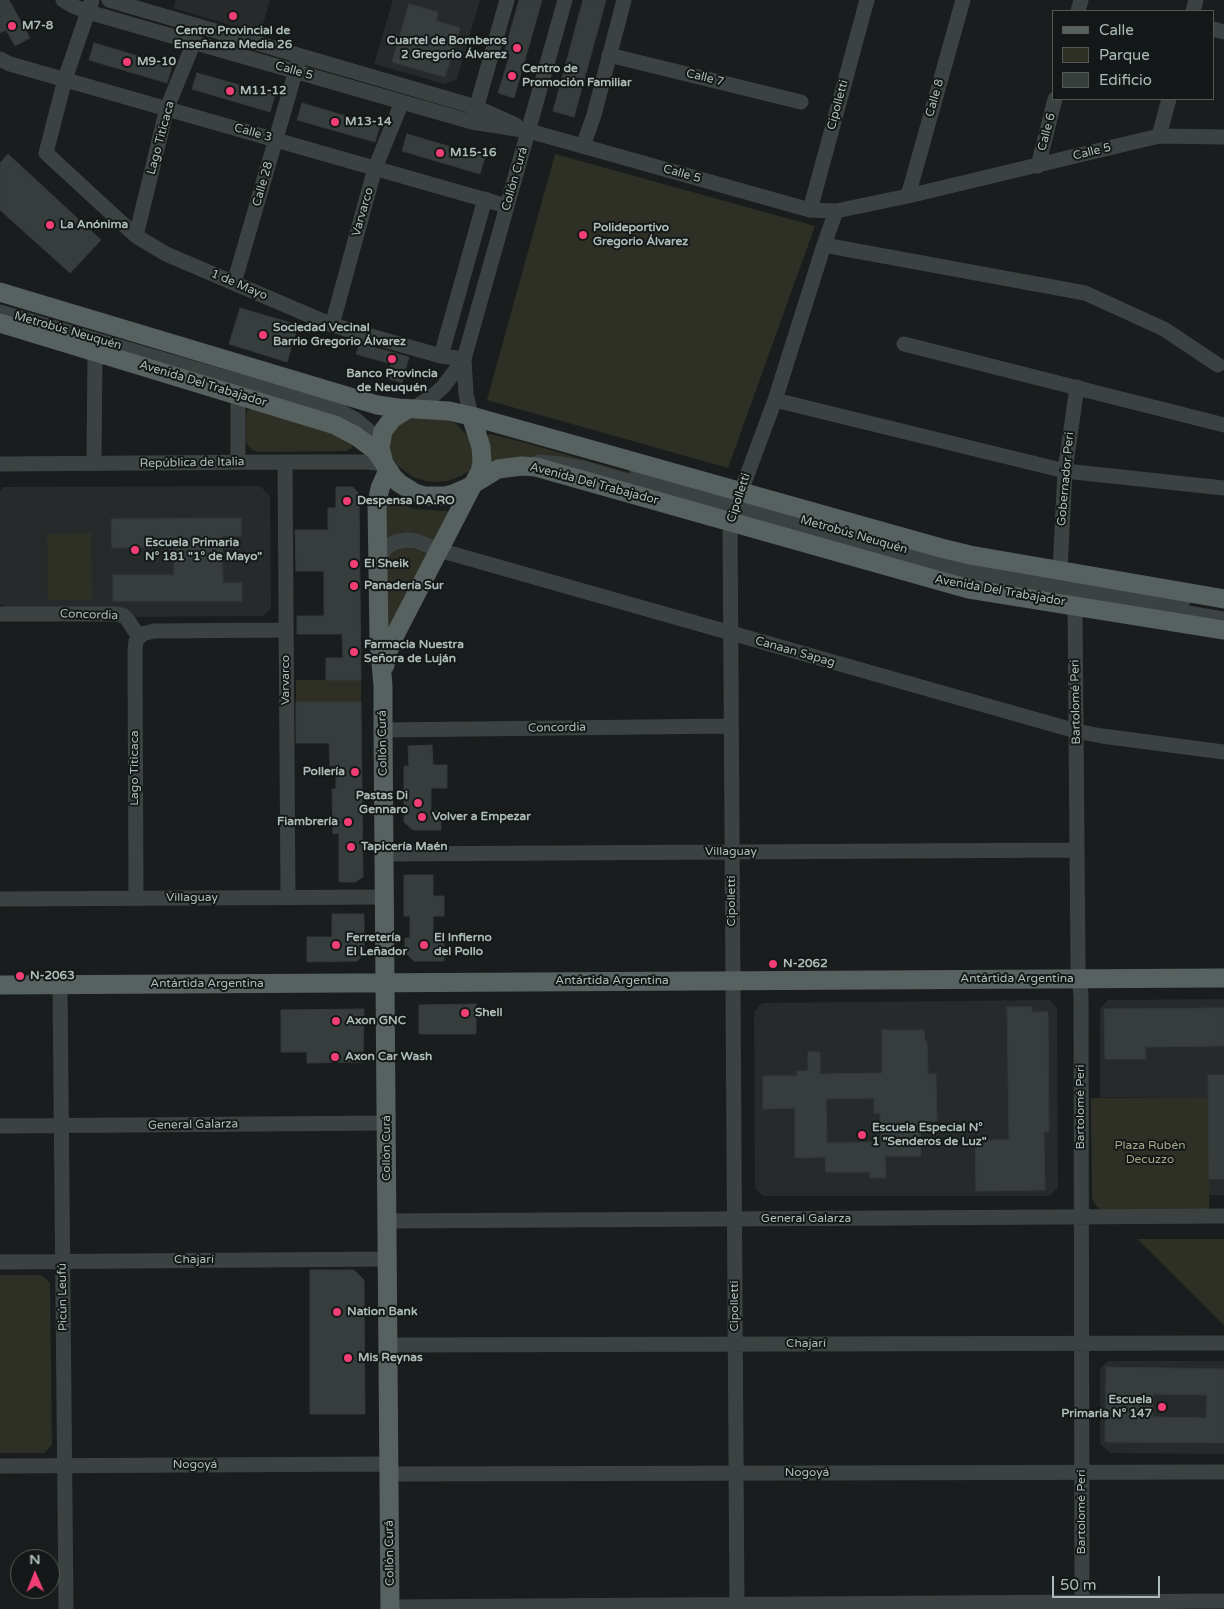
<!DOCTYPE html>
<html>
<head>
<meta charset="utf-8">
<style>
	body { margin:0 }
	#map { position:relative; width:1224px; height:1609px; overflow:hidden; background:#1a1d1d; font-family:"Varela Round",sans-serif }
	canvas { display:block }
	.legend { position:absolute; left:1052px; top:10px; width:162px; height:90px; box-sizing:border-box; background:#151818; border:1px solid #525a58; margin:0; padding:6px 9px; list-style:none; font-size:15px; color:#adbcb8 }
	.legend li { display:flex; align-items:center; gap:10px; height:25px }
	.legend b { width:25px; border:1px solid #525a58 }
	.north { position:absolute; left:10px; top:1549px; width:50px; height:50px; box-sizing:border-box; background:#151818; border:1px solid #525a58; border-radius:50%; rotate:359deg; font-size:14px; font-weight:700; line-height:20px; text-align:center; color:#adbcb8 }
	.north::after { content:''; display:block; margin:auto; width:18px; height:22px; background:#f13e74; clip-path:polygon(50% 0,100% 100%,50% 72%,0 100%) }
	.scale { position:absolute; left:1052px; top:1576px; width:108px; height:22px; box-sizing:border-box; border:2px solid #adbcb8; border-top:0; padding-left:6px; font-size:15px; line-height:18px; white-space:nowrap; color:#adbcb8; -webkit-text-stroke:4px #151818; paint-order:stroke }
</style>
</head>
<body>
<div id="map">
<canvas width="1224" height="1609"></canvas>
<ul class="legend">
<li><b style="height:6px;background:#57615f"></b>Calle</li>
<li><b style="height:14px;background:#2e3026"></b>Parque</li>
<li><b style="height:14px;background:#373c3c"></b>Edificio</li>
</ul>
<div class="north">N</div>
<div class="scale">50 m</div>
</div>
<script>
const g = document.querySelector('canvas').getContext('2d');
g.lineJoin = 'round';
function fill(path, color) { g.fillStyle = color; g.fill(path, 'evenodd'); }
const toPath = rows => new Path2D(rows.map(r => 'M' + r).join(''));
function stroke(path, color, width, dash) { g.strokeStyle = color; g.lineWidth = width; g.lineCap = dash ? 'butt' : 'round'; g.setLineDash(dash || []); g.stroke(path); }
function label(font, color, halo, rows, align = 'center') {
  g.font = font + ' "Varela Round",sans-serif'; g.lineWidth = 4; g.setLineDash([]); g.textBaseline = 'middle'; g.strokeStyle = halo; g.fillStyle = color; for (const [text, x, y, turn = 0] of rows) {
    g.save(); g.translate(x, y); g.rotate((+turn || 0) * Math.PI / 180); g.textAlign = isNaN(turn) ? turn : align; if (halo) g.strokeText(text, 0, 0); g.fillText(text, 0, 0); g.restore();
  }
}
const built = toPath([
	[176,0,270,0,260,34,173,8],
	[393,0,480,0,457,79,445,84,374,64],
	[260,486,270,496,271,608,263,616,135,617,120,609,9,609,0,604,0,491,3,487],
	[1224,999,1224,1195,1209,1195,1208,1097,1100,1097,1100,1008,1108,1000],
	[1050,1000,1057,1008,1058,1188,1049,1196,763,1196,755,1188,754,1012,762,1003],
	[1108,1361,1224,1361,1224,1454,1110,1453,1100,1444,1100,1369]
]);
const green = toPath([
	[555,154,815,226,728,468,487,400],
	[251,408,343,433,353,443,352,448,346,451,259,452,252,450,247,444,246,441,246,417,247,411],
	[430,416,451,421,456,424,465,433,471,441,474,460,469,471,461,476,448,481,437,482,426,481,413,477,398,466,390,454,389,450,391,435,398,426,409,419],
	[490,434,526,443,721,499,490,463,487,435],
	[387,498,414,509,447,511,449,514,437,540,386,541,386,499],
	[91,533,92,600,48,600,47,534],
	[405,545,426,553,427,556,386,641,386,557],
	[296,680,361,680,361,702,296,702],
	[1209,1097,1209,1209,1101,1209,1096,1206,1092,1198,1091,1098],
	[1137,1239,1224,1239,1224,1325],
	[0,1275,41,1275,50,1283,52,1445,44,1453,0,1453]
]);
const building = toPath([
	[0,0,9,0,30,38,15,46,6,30,0,33,0,0],
	[519,0,542,0,514,98,498,93,510,54,504,53,519,0],
	[583,0,606,0,574,117,553,111,583,0],
	[409,4,438,12,436,21,460,28,445,77,392,62,409,4],
	[94,43,172,66,167,83,89,60,94,43],
	[197,73,275,95,270,112,192,89,197,73],
	[302,103,380,126,375,142,297,120,302,103],
	[407,134,485,157,480,174,402,151,407,134],
	[8,154,101,240,70,273,0,210,0,163,8,154],
	[240,308,298,325,287,362,229,344,240,308],
	[360,343,409,357,402,383,387,378,391,364,356,354,360,343],
	[336,487,353,487,359,494,361,680,326,680,326,658,343,658,342,634,297,634,297,616,324,616,324,571,296,571,295,530,328,530,328,508,336,508,336,487],
	[241,518,241,536,222,536,223,583,242,583,242,601,113,601,113,575,174,575,174,547,112,548,111,519,241,518],
	[296,702,361,702,363,877,355,882,339,882,339,833,333,834,332,789,336,789,336,766,330,766,329,743,296,743,296,702],
	[432,745,433,765,447,765,447,788,431,788,431,811,441,811,441,830,413,830,404,822,404,766,409,766,408,746,432,745],
	[404,875,433,875,433,896,444,896,444,916,433,916,433,938,444,938,444,961,414,961,405,952,405,938,410,938,410,916,404,916,404,875],
	[332,914,364,914,364,954,357,961,307,962,307,937,332,937,332,914],
	[476,1004,476,1034,419,1034,419,1005,476,1004],
	[1007,1007,1032,1007,1032,1012,1048,1012,1049,1132,1044,1132,1045,1190,976,1191,975,1140,1009,1140,1007,1007],
	[1218,1008,1224,1008,1224,1046,1145,1047,1146,1059,1105,1059,1104,1009,1218,1008],
	[364,1009,363,1062,307,1063,307,1052,281,1052,281,1010,364,1009],
	[882,1030,924,1030,925,1041,927,1041,928,1074,936,1074,937,1121,920,1121,921,1156,885,1156,886,1178,870,1178,870,1172,826,1172,825,1157,795,1158,795,1108,763,1109,763,1076,797,1076,797,1071,808,1071,808,1052,820,1052,820,1074,882,1073,882,1030],
	[874,1098,874,1113,880,1113,881,1142,827,1143,826,1099,874,1098],
	[1208,1075,1224,1075,1224,1179,1209,1179,1208,1075],
	[310,1270,354,1270,364,1280,365,1414,310,1414,310,1270],
	[1106,1367,1224,1369,1224,1443,1105,1442,1106,1367],
	[1153,1394,1207,1395,1206,1418,1153,1417,1153,1394]
]);
const minor = toPath([
	[63,0,73,6,88,12,472,122,529,131,810,210,836,211,908,196,1159,136,1224,137],
	[92,0,65,79,46,153,136,236,166,254,332,325,441,356,464,359],
	[109,0,476,107,516,125],
	[1078,11,1081,0],
	[1193,11,1196,0],
	[1213,29,1224,32],
	[609,55,801,102],
	[0,59,10,64,507,206],
	[474,116,507,0],
	[1159,136,1169,99],
	[583,146,594,115,624,0],
	[1038,166,1055,99],
	[908,196,963,0],
	[810,210,867,0],
	[136,236,167,108,194,42],
	[824,245,1085,293,1164,329,1218,365],
	[234,283,298,63],
	[0,312,340,411,355,419,368,430,373,439,376,451],
	[332,325,375,168,402,102],
	[904,344,1224,425],
	[441,356,485,199],
	[238,395,238,462],
	[775,400,1065,471,1224,488],
	[409,409,419,405,435,394,443,387,464,359],
	[471,416,466,394,464,359,565,0],
	[285,462,288,897],
	[538,462,560,464,582,468,940,571,1224,619],
	[0,464,285,462,368,462,384,464],
	[94,464,95,352],
	[637,472,942,560,995,570,1183,601],
	[378,560,385,549,395,542,408,540,416,541,439,550,1076,731,1102,736,1224,752],
	[1060,571,1065,471,1077,387],
	[1075,605,1078,965,1081,996,1082,1609],
	[0,614,117,614,124,616,127,619,139,637],
	[383,730,731,726],
	[384,854,1077,850],
	[0,899,385,897],
	[136,899,135,651,136,641,142,634,154,631,286,630],
	[60,985,66,1609],
	[0,1126,387,1123],
	[387,1221,1224,1216],
	[0,1262,388,1259],
	[388,1345,1224,1343],
	[0,1466,389,1464],
	[389,1474,1224,1472],
	[390,1607,1224,1601],
	[737,1609,730,521,775,400,824,245,836,211]
]);
const major = toPath([
	[0,292,377,405,398,408,449,411,471,416,941,548,970,555,1224,599],
	[0,323,335,425,356,436,376,451,393,477,399,483,415,493,425,496,445,496,453,494,467,488,498,469,522,466,536,467,951,584,969,589,1224,630],
	[384,463,380,448,383,431,392,419,408,409],
	[388,470,380,488,377,503,379,639,383,686,383,730,390,1609],
	[385,665,388,652,395,635,480,471,482,463,481,447,471,416],
	[0,985,1224,978]
]);
const markers = [
	[233,16,5,"#f13e74"],
	[12,26,5,"#f13e74"],
	[517,48,5,"#f13e74"],
	[127,62,5,"#f13e74"],
	[512,76,5,"#f13e74"],
	[230,91,5,"#f13e74"],
	[335,122,5,"#f13e74"],
	[440,153,5,"#f13e74"],
	[50,225,5,"#f13e74"],
	[583,235,5,"#f13e74"],
	[263,335,5,"#f13e74"],
	[392,359,5,"#f13e74"],
	[347,501,5,"#f13e74"],
	[135,550,5,"#f13e74"],
	[354,564,5,"#f13e74"],
	[354,586,5,"#f13e74"],
	[354,652,5,"#f13e74"],
	[355,772,5,"#f13e74"],
	[418,803,5,"#f13e74"],
	[422,817,5,"#f13e74"],
	[348,822,5,"#f13e74"],
	[351,847,5,"#f13e74"],
	[336,945,5,"#f13e74"],
	[424,945,5,"#f13e74"],
	[773,964,5,"#f13e74"],
	[20,976,5,"#f13e74"],
	[465,1013,5,"#f13e74"],
	[336,1021,5,"#f13e74"],
	[335,1057,5,"#f13e74"],
	[862,1135,5,"#f13e74"],
	[337,1312,5,"#f13e74"],
	[348,1358,5,"#f13e74"],
	[1162,1407,5,"#f13e74"]
];
const poiNames = [
	["M7-8",22,26],
	["Centro Provincial de",233,31,"center"],
	["Enseñanza Media 26",233,45,"center"],
	["Cuartel de Bomberos",507,41,"right"],
	["2 Gregorio Álvarez",507,55,"right"],
	["M9-10",137,62],
	["Centro de",522,69],
	["Promoción Familiar",522,83],
	["M11-12",240,91],
	["M13-14",345,122],
	["M15-16",450,153],
	["La Anónima",60,225],
	["Polideportivo",593,228],
	["Gregorio Álvarez",593,242],
	["Sociedad Vecinal",273,328],
	["Barrio Gregorio Álvarez",273,342],
	["Banco Provincia",392,374,"center"],
	["de Neuquén",392,388,"center"],
	["Despensa DA.RO",357,501],
	["Escuela Primaria",145,543],
	["N° 181 \"1° de Mayo\"",145,557],
	["El Sheik",364,564],
	["Panadería Sur",364,586],
	["Farmacia Nuestra",364,645],
	["Señora de Luján",364,659],
	["Pollería",345,772,"right"],
	["Pastas Di",408,796,"right"],
	["Gennaro",408,810,"right"],
	["Volver a Empezar",432,817],
	["Fiambrería",338,822,"right"],
	["Tapicería Maén",361,847],
	["Ferretería",346,938],
	["El Leñador",346,952],
	["El Infierno",434,938],
	["del Pollo",434,952],
	["N-2062",783,964],
	["N-2063",30,976],
	["Shell",475,1013],
	["Axon GNC",346,1021],
	["Axon Car Wash",345,1057],
	["Escuela Especial N°",872,1128],
	["1 \"Senderos de Luz\"",872,1142],
	["Nation Bank",347,1312],
	["Mis Reynas",358,1358],
	["Escuela",1152,1400,"right"],
	["Primaria N° 147",1152,1414,"right"]
];
const streetNames = [
	["Calle 5",294,71,16],
	["Calle 7",705,78,14],
	["Calle 8",935,98,-74],
	["Cipolletti",838,105,-75],
	["Calle 6",1047,132,-75],
	["Calle 3",253,133,16],
	["Lago Titicaca",161,138,-75],
	["Calle 5",1092,152,-14],
	["Calle 5",682,174,16],
	["Collón Curá",515,179,-74],
	["Calle 28",263,184,-74],
	["Varvarco",363,212,-74],
	["1 de Mayo",239,285,23],
	["Metrobús Neuquén",68,331,16],
	["Avenida Del Trabajador",203,384,17],
	["República de Italia",192,463,-1],
	["Gobernador Peri",1066,479,-85],
	["Avenida Del Trabajador",594,484,15],
	["Cipolletti",739,498,-72],
	["Metrobús Neuquén",854,535,16],
	["Avenida Del Trabajador",1000,591,10],
	["Concordia",89,615,2],
	["Canaan Sapag",795,652,16],
	["Varvarco",286,680,-90],
	["Bartolomé Peri",1076,702,-91],
	["Concordia",557,728,-1],
	["Collón Curá",383,743,-91],
	["Lago Titicaca",135,768,-90],
	["Villaguay",731,852],
	["Villaguay",192,898],
	["Cipolletti",732,901,-90],
	["Antártida Argentina",1017,979],
	["Antártida Argentina",612,981],
	["Antártida Argentina",207,984],
	["Bartolomé Peri",1081,1107,-90],
	["General Galarza",193,1125,-1],
	["Collón Curá",387,1148,-90],
	["General Galarza",806,1219],
	["Chajarí",194,1260],
	["Picún Leufú",63,1297,-91],
	["Cipolletti",735,1306,-90],
	["Chajarí",806,1344],
	["Nogoyá",195,1465],
	["Nogoyá",807,1473],
	["Bartolomé Peri",1082,1512,-90],
	["Collón Curá",390,1553,-91]
];
const parkNames = [
	["Plaza Rubén",1150,1146],
	["Decuzzo",1150,1160]
];
fill(built, '#262a2a');
fill(green, '#2e3026');
fill(building, '#373c3c');
stroke(building, '#343839', 1);
stroke(minor, '#3b4241', 15);
stroke(major, '#57615f', 19);
for (const [x, y, r, color] of markers) { const dot = new Path2D(); dot.arc(x, y, r, 0, 2 * Math.PI); g.fillStyle = color; g.fill(dot); stroke(dot, '#151818', 2); }
label('bold 12px', '#adbcb8', '#151818', poiNames, 'left');
label('12px', '#adbcb8', '#151818', streetNames);
label('12px', '#a3a685', '#151818', parkNames);
</script>
</body>
</html>
